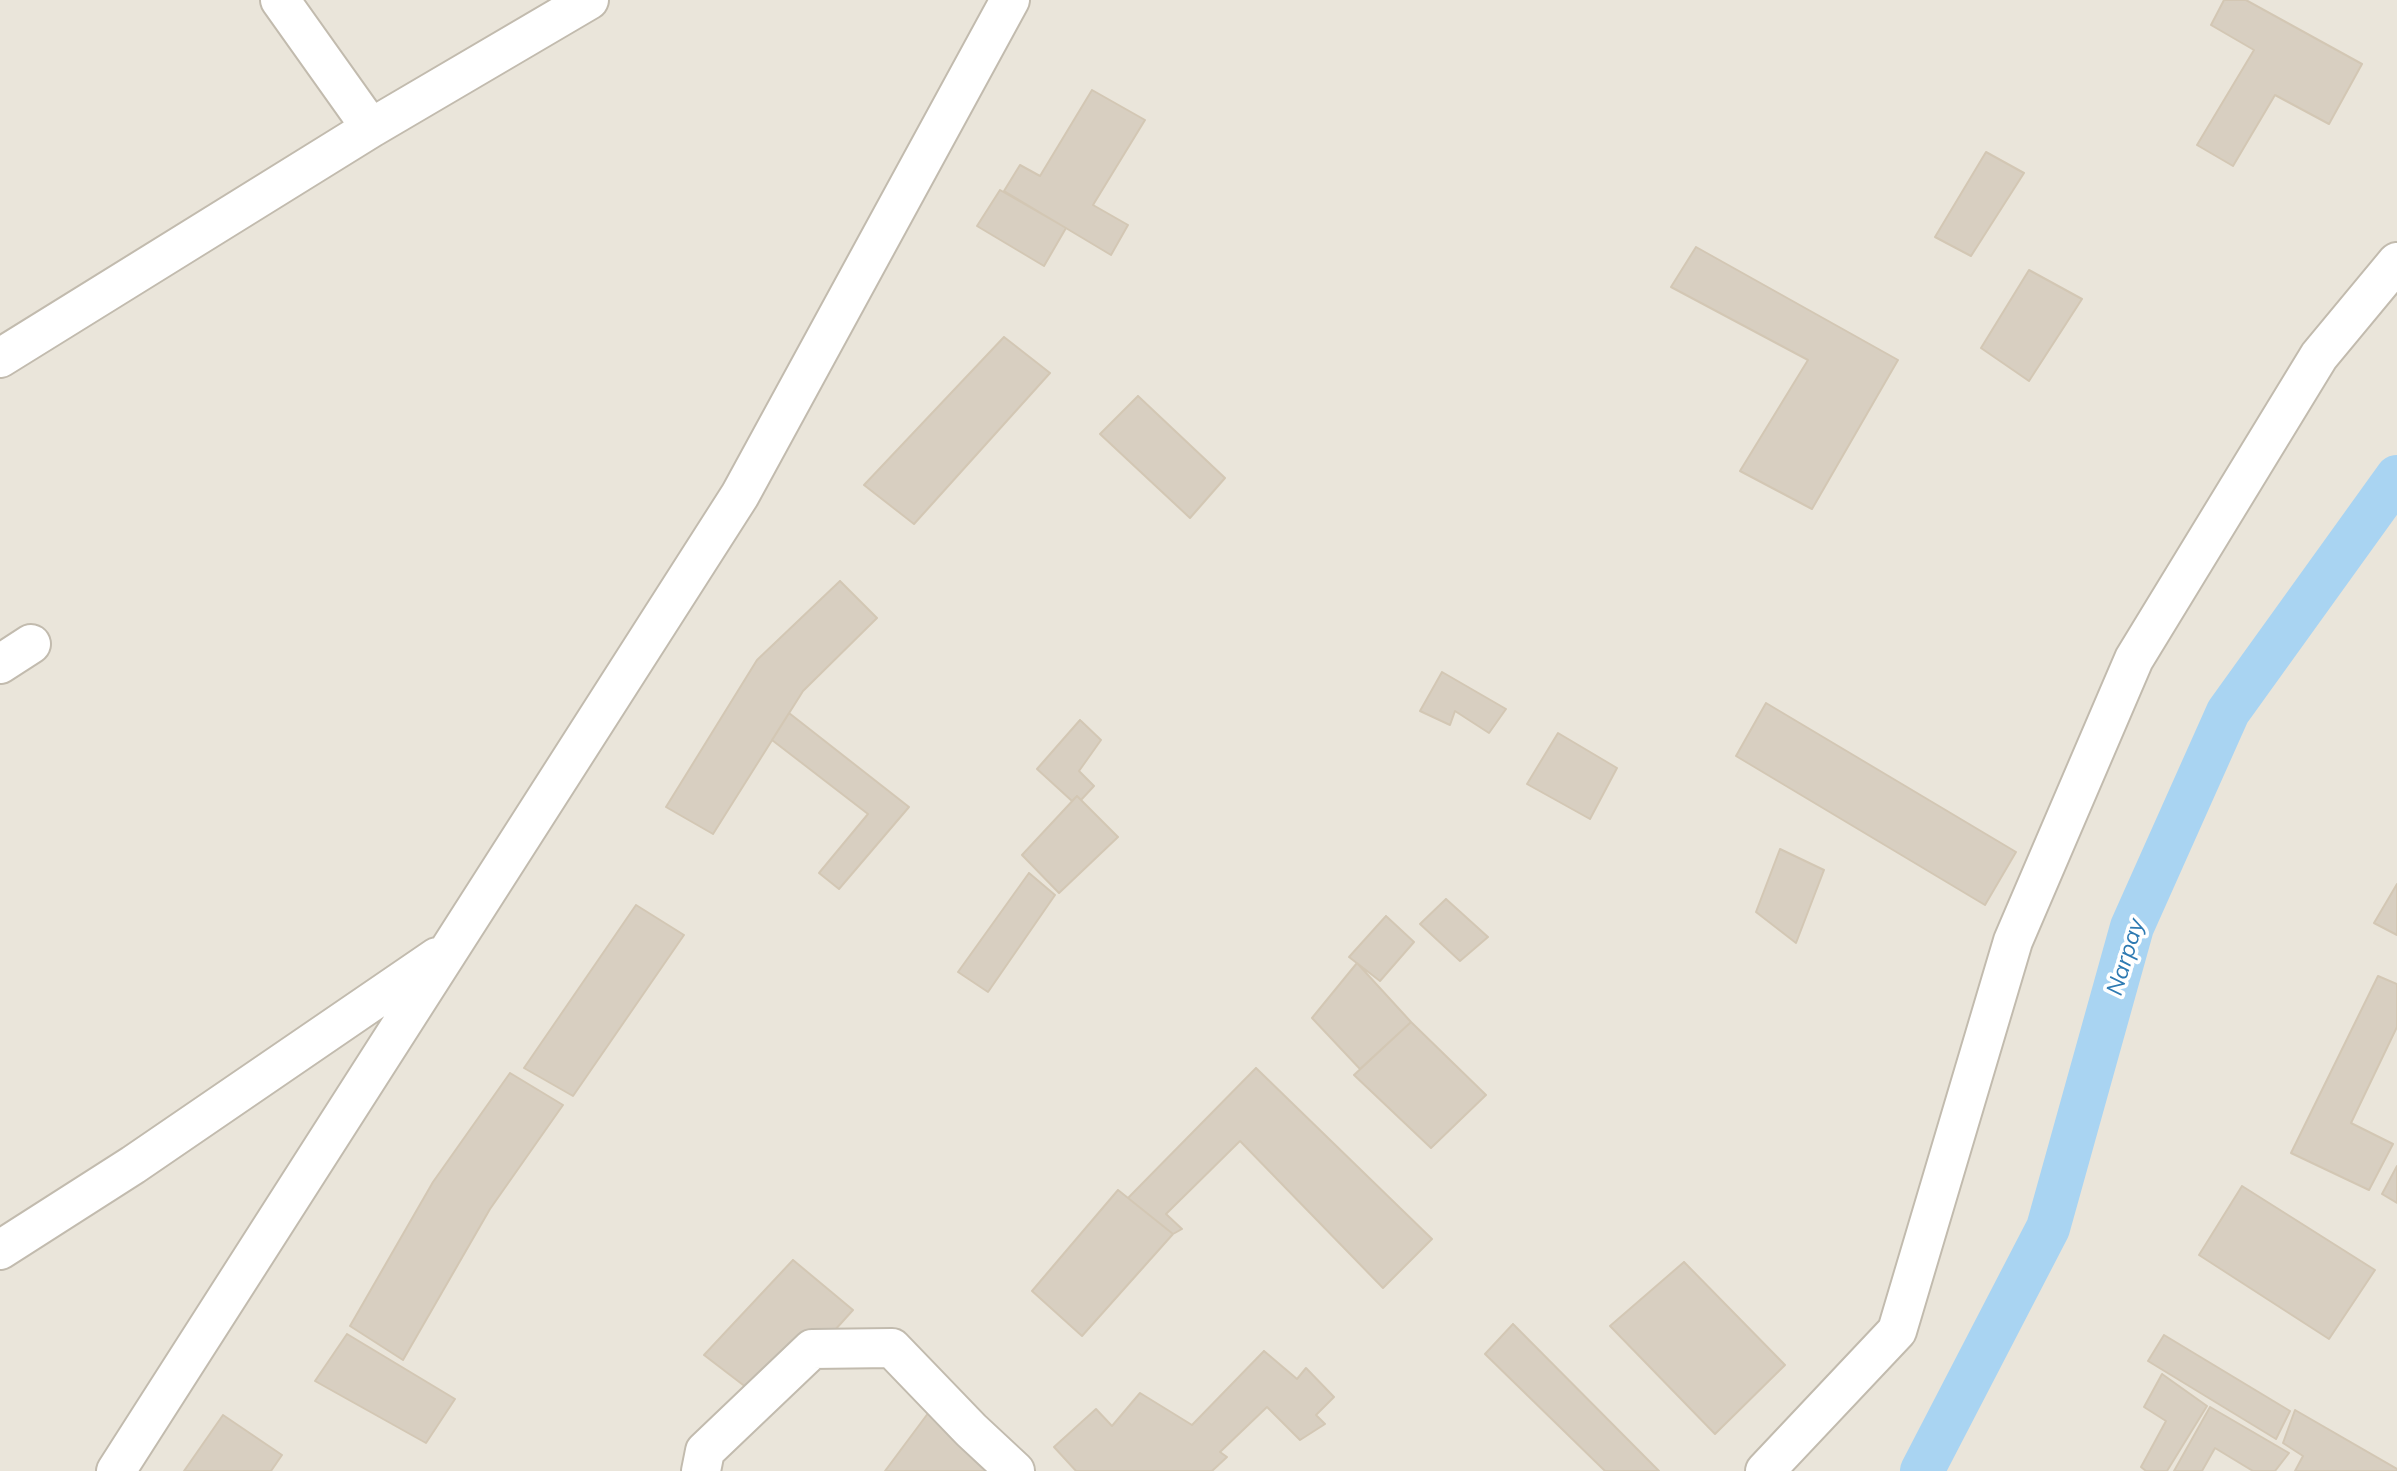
<!DOCTYPE html>
<html>
<head>
<meta charset="utf-8">
<style>
	body { margin:0 }
	canvas { display:block; background:#f6f3ec }
</style>
</head>
<body>
<canvas width="2397" height="1471"></canvas>
<script>
const g = document.querySelector('canvas').getContext('2d');
g.lineJoin = 'round';
function fill(path, color) { g.fillStyle = color; g.fill(path, 'evenodd'); }
const toPath = rows => new Path2D(rows.map(r => 'M' + r).join(''));
function stroke(path, color, width, dash) { g.strokeStyle = color; g.lineWidth = width; g.lineCap = dash ? 'butt' : 'round'; g.setLineDash(dash || []); g.stroke(path); }
function label(font, color, halo, rows, align = 'center') {
  g.font = font + ' Mulish,sans-serif'; g.lineWidth = 7; g.setLineDash([]); g.textBaseline = 'middle'; g.strokeStyle = halo; g.fillStyle = color; for (const [text, x, y, turn = 0] of rows) {
    g.save(); g.translate(x, y); g.rotate((+turn || 0) * Math.PI / 180); g.textAlign = isNaN(turn) ? turn : align; if (halo) g.strokeText(text, 0, 0); g.fillText(text, 0, 0); g.restore();
  }
}
const residential = toPath([
	[0,0,2397,0,2397,1471,0,1471]
]);
const canal = toPath([
	[1922,1471,2048,1228,2132,927,2228,712,2397,477]
]);
const building = toPath([
	[2224,0,2246,0,2362,64,2329,124,2275,95,2233,166,2197,145,2254,50,2211,25,2224,0],
	[1092,90,1145,120,1093,205,1128,225,1111,255,1004,191,1020,165,1040,176,1092,90],
	[1986,152,2024,173,1971,256,1935,237,1986,152],
	[1000,190,1066,228,1044,266,977,226,1000,190],
	[1696,247,1898,360,1812,509,1740,471,1808,360,1671,287,1696,247],
	[2029,270,2082,299,2029,381,1981,348,2029,270],
	[1004,337,1050,373,914,524,864,485,1004,337],
	[1138,396,1225,478,1190,518,1100,434,1138,396],
	[840,581,877,618,803,691,713,834,666,807,757,660,840,581],
	[1442,672,1506,709,1489,733,1455,711,1450,725,1420,711,1442,672],
	[1766,703,2016,852,1985,905,1736,756,1766,703],
	[789,713,909,807,839,889,819,873,868,814,772,740,789,713],
	[1080,720,1101,740,1079,771,1094,786,1081,800,1077,796,1072,801,1037,769,1080,720],
	[1558,733,1617,768,1590,819,1527,784,1558,733],
	[1077,796,1118,837,1059,893,1022,855,1077,796],
	[1780,849,1824,870,1796,943,1756,912,1780,849],
	[1029,873,1055,895,988,992,958,972,1029,873],
	[2397,884,2397,935,2374,923,2397,884],
	[1446,899,1488,937,1460,961,1420,924,1446,899],
	[636,905,684,935,573,1096,524,1068,636,905],
	[1386,916,1414,942,1380,981,1349,957,1386,916],
	[1357,963,1411,1022,1360,1069,1312,1018,1357,963],
	[2378,976,2397,984,2397,1027,2351,1123,2393,1144,2369,1190,2291,1153,2378,976],
	[1411,1022,1486,1095,1431,1148,1354,1075,1411,1022],
	[1256,1068,1432,1239,1383,1288,1240,1141,1166,1214,1182,1229,1173,1234,1128,1198,1256,1068],
	[510,1073,563,1105,490,1209,403,1360,350,1326,433,1182,510,1073],
	[2397,1166,2397,1203,2382,1194,2397,1166],
	[2242,1186,2375,1270,2329,1339,2199,1255,2242,1186],
	[1118,1190,1173,1234,1082,1336,1032,1291,1118,1190],
	[793,1260,853,1310,768,1404,704,1355,793,1260],
	[1684,1262,1785,1365,1715,1434,1610,1326,1684,1262],
	[1513,1324,1659,1471,1605,1471,1485,1354,1513,1324],
	[347,1334,455,1399,426,1443,315,1381,347,1334],
	[2164,1335,2290,1411,2276,1439,2148,1361,2164,1335],
	[1264,1351,1297,1379,1306,1368,1334,1397,1316,1415,1325,1424,1300,1440,1267,1407,1220,1452,1227,1457,1212,1471,1076,1471,1054,1447,1096,1409,1112,1426,1140,1393,1192,1425,1264,1351],
	[2162,1374,2207,1406,2167,1471,2146,1471,2141,1467,2166,1421,2144,1407,2162,1374],
	[2210,1407,2289,1453,2275,1471,2253,1471,2215,1448,2202,1471,2174,1471,2210,1407],
	[2295,1410,2397,1469,2397,1471,2295,1471,2303,1456,2283,1443,2295,1410],
	[929,1412,989,1471,885,1471,929,1412],
	[223,1415,282,1455,271,1471,184,1471,223,1415]
]);
const minor = toPath([
	[280,0,371,128],
	[0,358,371,128,589,0],
	[0,664,31,644],
	[0,1250,133,1165,437,957],
	[116,1471,740,495,1010,0],
	[701,1471,705,1451,812,1349,892,1348,971,1430,1015,1471],
	[1765,1471,1897,1331,2013,941,2134,659,2319,356,2397,262]
]);
const waterNames = [
	["Narpay",2126,957,-73]
];
fill(residential, '#eae5da');
stroke(canal, '#a9d4f2', 44);
fill(building, '#d8cfc1');
stroke(building, '#d3c7b4', 2);
stroke(minor, '#c2bbae', 42);
stroke(minor, '#fff', 38);
label('italic 23px', '#2e7ab2', '#fff', waterNames);
</script>
</body>
</html>
